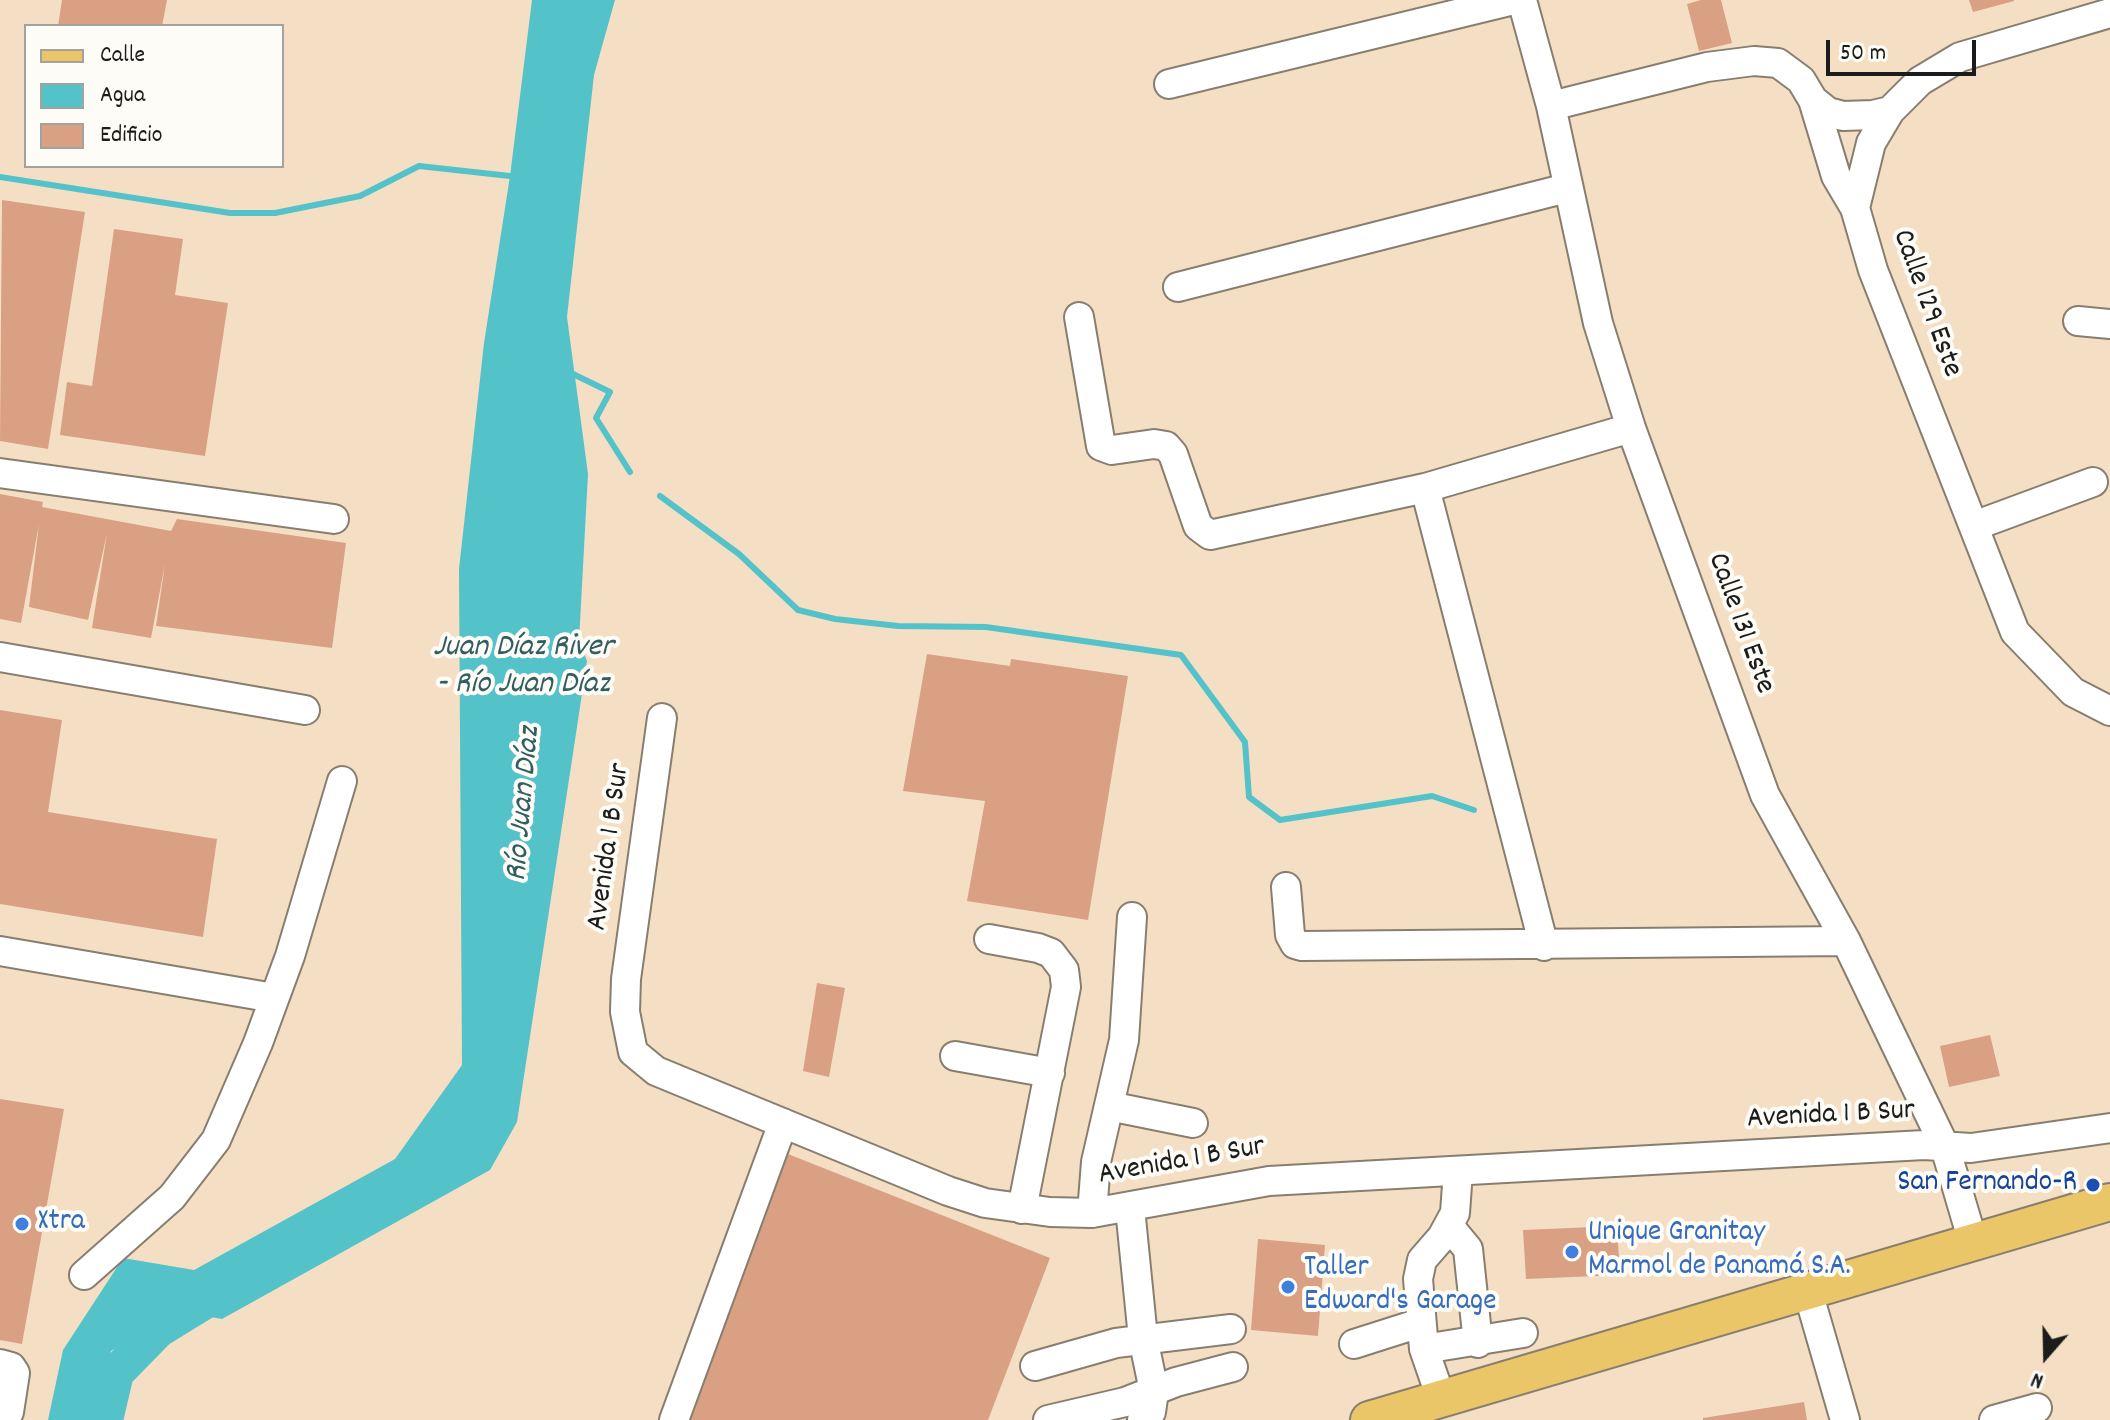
<!DOCTYPE html>
<html>
<head>
<meta charset="utf-8">
<style>
	body { margin:0 }
	#map { position:relative; width:2110px; height:1420px; overflow:hidden; background:#f5dfc4; font-family:Dekko,sans-serif }
	canvas { display:block }
	.legend { position:absolute; left:24px; top:24px; width:260px; height:144px; box-sizing:border-box; background:#fdfcf7; border:2px solid #a3a29f; margin:0; padding:10px 14px; list-style:none; font-size:24px; color:#1c1c1c }
	.legend li { display:flex; align-items:center; gap:16px; height:40px }
	.legend b { width:40px; border:2px solid #a3a29f }
	.north { position:absolute; left:2006px; top:1316px; width:80px; height:80px; -webkit-text-stroke:6px #fdfcf7; paint-order:stroke; rotate:200deg; font-size:22px; font-weight:700; line-height:32px; text-align:center; color:#1c1c1c }
	.north::after { content:''; display:block; margin:auto; width:28px; height:36px; background:#1c1c1c; clip-path:polygon(50% 0,100% 100%,50% 72%,0 100%) }
	.scale { position:absolute; left:1826px; top:40px; width:150px; height:36px; box-sizing:border-box; border:4px solid #1c1c1c; border-top:0; padding-left:10px; font-size:24px; line-height:28px; white-space:nowrap; color:#1c1c1c; -webkit-text-stroke:6px #fdfcf7; paint-order:stroke }
</style>
</head>
<body>
<div id="map">
<canvas width="2110" height="1420"></canvas>
<ul class="legend">
<li><b style="height:10px;background:#eac669"></b>Calle</li>
<li><b style="height:22px;background:#54c2c9"></b>Agua</li>
<li><b style="height:22px;background:#d9a084"></b>Edificio</li>
</ul>
<div class="north">N</div>
<div class="scale">50 m</div>
</div>
<script>
const g = document.querySelector('canvas').getContext('2d');
g.lineJoin = 'round';
function fill(path, color) { g.fillStyle = color; g.fill(path, 'evenodd'); }
const toPath = rows => new Path2D(rows.map(r => 'M' + r).join(''));
function stroke(path, color, width, dash) { g.strokeStyle = color; g.lineWidth = width; g.lineCap = dash ? 'butt' : 'round'; g.setLineDash(dash || []); g.stroke(path); }
function label(font, color, halo, rows, align = 'center') {
  g.font = font + ' Dekko,sans-serif'; g.lineWidth = 8; g.setLineDash([]); g.textBaseline = 'middle'; g.strokeStyle = halo; g.fillStyle = color; for (const [text, x, y, turn = 0] of rows) {
    g.save(); g.translate(x, y); g.rotate((+turn || 0) * Math.PI / 180); g.textAlign = isNaN(turn) ? turn : align; if (halo) g.strokeText(text, 0, 0); g.fillText(text, 0, 0); g.restore();
  }
}
const water = toPath([
	[532,0,615,0,594,75,567,317,588,474,579,641,587,661,517,1122,490,1170,222,1319,177,1311,111,1351,93,1420,48,1420,63,1350,123,1258,194,1270,395,1159,462,1065,459,569,484,343,510,176]
]);
const stream = toPath([
	[0,177,230,213,275,213,360,196,419,166,510,176],
	[571,373,610,392,596,418,630,472],
	[660,496,739,554,798,610,835,619,898,626,986,627,1181,655,1245,742,1249,797,1280,820,1432,796,1474,810]
]);
const river = toPath([
	[105,1420,116,1373,158,1330,228,1287]
]);
const building = toPath([
	[62,0,167,0,162,26,58,26],
	[1701,0,1721,0,1732,43,1699,51,1687,4],
	[1969,0,2014,0,2014,1,1973,12],
	[2,200,85,212,48,449,0,441],
	[114,229,183,239,175,295,228,303,205,456,60,435,67,382,92,386],
	[0,494,43,502,42,507,171,531,177,519,346,543,332,648,156,626,165,564,151,638,92,628,107,533,88,620,29,607,39,524,21,623,0,619],
	[927,654,1010,666,1011,659,1128,676,1088,920,967,901,985,801,903,791],
	[0,710,62,720,48,812,217,839,203,937,0,904],
	[817,983,845,988,829,1077,803,1071],
	[1990,1035,2000,1076,1949,1087,1940,1046],
	[0,1099,64,1109,22,1344,0,1340],
	[778,1150,1050,1258,988,1420,678,1420],
	[1617,1226,1620,1275,1526,1279,1523,1230],
	[1258,1239,1325,1245,1318,1336,1251,1330],
	[1804,1402,1807,1420,1703,1420,1703,1418]
]);
const minor = toPath([
	[1522,0,1551,106,1598,323,1631,428,1765,795,1846,941,1945,1147,1973,1242],
	[2110,13,1960,57,1920,81,1890,111,1871,143,1855,208,1873,270,2015,632,2073,692,2110,711],
	[1169,84,1514,0],
	[1813,100,1828,112,1843,116,1873,115,1890,111],
	[1551,106,1707,67,1754,61,1778,63,1801,80,1813,100,1836,176,1855,208],
	[1178,287,1567,188],
	[1079,317,1101,446,1112,450,1154,444,1166,446,1173,454,1198,526,1210,535,1425,488,1631,428],
	[2078,321,2110,324],
	[0,473,334,519],
	[1425,488,1544,946],
	[1974,526,2093,482],
	[0,657,305,710],
	[662,718,626,979,625,1012,633,1052,656,1071,948,1191,985,1203,1050,1212,1092,1213,1269,1181,1924,1145,1971,1148,2110,1128],
	[1286,887,1290,935,1295,944,1302,946,1846,941],
	[989,939,1038,948,1051,953,1064,970,1066,987,1022,1209],
	[0,951,274,998],
	[955,1056,1050,1073],
	[1109,1106,1193,1123],
	[1130,1208,1143,1338,1154,1391,1151,1412,1142,1420],
	[1092,1213,1096,1162,1124,1040,1132,917],
	[1449,1226,1468,1249,1478,1343],
	[84,1275,172,1197,216,1140,258,1043,290,956,342,781],
	[1808,1292,1845,1420],
	[1354,1344,1420,1323],
	[1424,1349,1523,1333],
	[0,1364,11,1367,15,1373,9,1412,0,1420],
	[1035,1366,1116,1343,1231,1329],
	[1441,1398,1424,1349,1418,1279,1422,1260,1442,1237,1455,1213,1458,1171],
	[674,1420,783,1123],
	[1048,1420,1125,1402,1176,1382,1233,1367],
	[1994,1420,2037,1408]
]);
const major = toPath([
	[1369,1420,2110,1202]
]);
const markers = [
	[2093,1185,8,"#1a4fb4"],
	[22,1224,8,"#3f7fe0"],
	[1572,1252,8,"#3f7fe0"],
	[1288,1287,8,"#3f7fe0"]
];
const streetNames = [
	["Calle 129 Este",1925,304,70],
	["Calle 131 Este",1739,624,70],
	["Avenida 1 B Sur",611,847,-82],
	["Avenida 1 B Sur",1831,1117,-3],
	["Avenida 1 B Sur",1182,1163,-10]
];
const transitNames = [
	["San Fernando-R",2077,1185]
];
const shopNames = [
	["Xtra",38,1224],
	["Unique Granitay",1588,1235],
	["Marmol de Panamá S.A.",1588,1269],
	["Taller",1304,1270],
	["Edward's Garage",1304,1304]
];
const waterNames = [
	["Juan Díaz River",523,650],
	["- Río Juan Díaz",523,687],
	["Río Juan Díaz",526,804,-85]
];
fill(water, '#54c2c9');
stroke(stream, '#54c2c9', 6);
stroke(river, '#54c2c9', 36);
fill(building, '#d9a084');
stroke(minor, '#887e70', 32);
stroke(major, '#887e70', 40);
stroke(minor, '#fff', 28);
stroke(major, '#eac669', 36);
for (const [x, y, r, color] of markers) { const dot = new Path2D(); dot.arc(x, y, r, 0, 2 * Math.PI); g.fillStyle = color; g.fill(dot); stroke(dot, '#fdfcf7', 3); }
label('30px', '#1c1c1c', '#fdfcf7', streetNames);
label('30px', '#164399', '#fdfcf7', transitNames, 'right');
label('30px', '#366cbe', '#fdfcf7', shopNames, 'left');
label('italic 32px', '#325e61', '#fdfcf7', waterNames);
</script>
</body>
</html>
